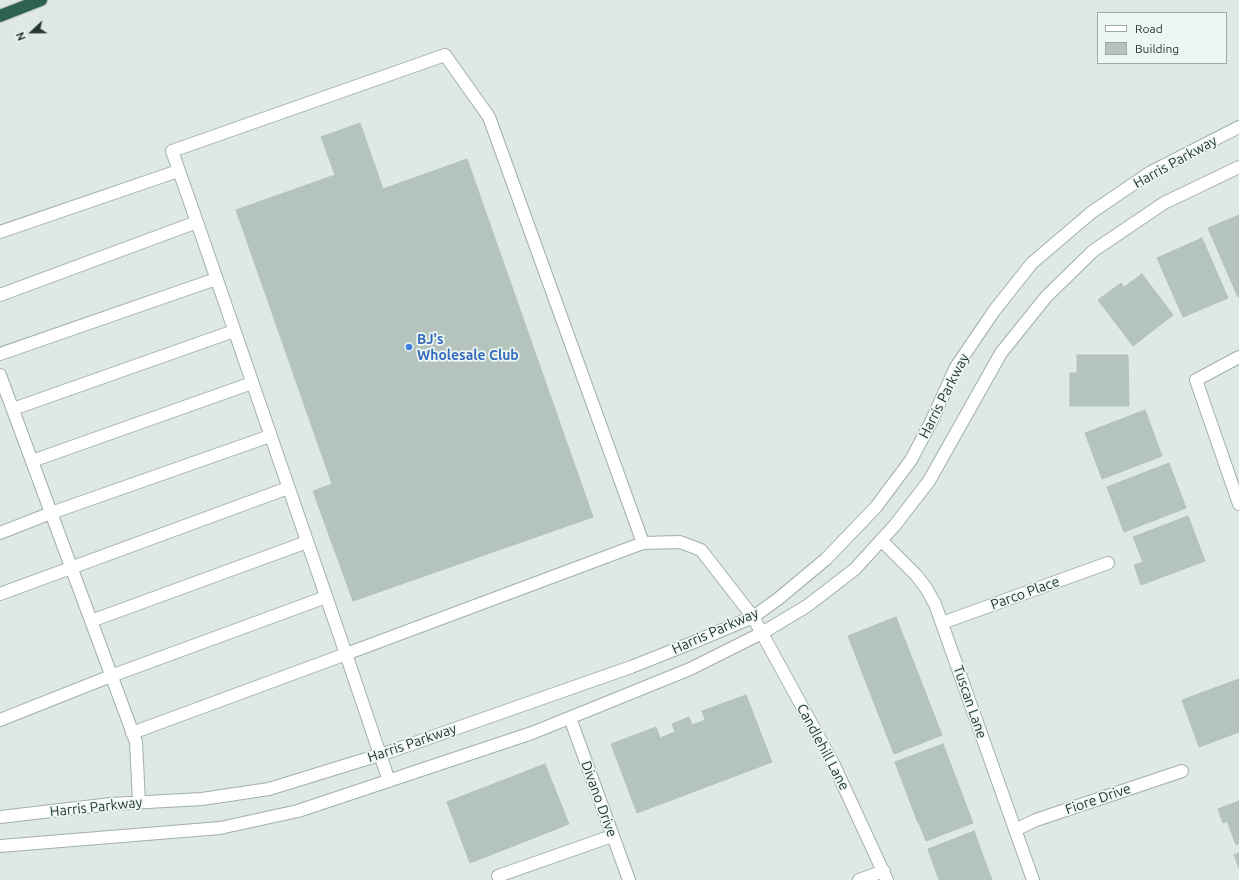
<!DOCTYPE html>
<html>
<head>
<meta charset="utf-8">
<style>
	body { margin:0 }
	#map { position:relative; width:1239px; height:880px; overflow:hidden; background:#dee9e3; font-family:Ubuntu,sans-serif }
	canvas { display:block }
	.legend { position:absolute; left:1097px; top:12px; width:130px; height:52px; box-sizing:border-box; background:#eef6f1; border:1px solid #9caaa3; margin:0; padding:5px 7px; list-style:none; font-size:12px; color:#21372f }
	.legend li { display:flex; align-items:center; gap:8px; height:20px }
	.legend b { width:20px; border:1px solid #9caaa3 }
	.north { position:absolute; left:12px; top:12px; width:40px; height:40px; -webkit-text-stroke:3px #eef6f1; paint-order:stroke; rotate:248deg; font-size:11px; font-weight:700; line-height:16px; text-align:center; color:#21372f }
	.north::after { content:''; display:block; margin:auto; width:14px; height:18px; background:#21372f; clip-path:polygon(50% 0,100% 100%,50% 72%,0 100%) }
</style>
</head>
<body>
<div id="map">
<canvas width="1239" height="880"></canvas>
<ul class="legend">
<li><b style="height:5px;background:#fff"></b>Road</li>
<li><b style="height:11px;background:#b4c3bc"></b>Building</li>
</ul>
<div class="north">N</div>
</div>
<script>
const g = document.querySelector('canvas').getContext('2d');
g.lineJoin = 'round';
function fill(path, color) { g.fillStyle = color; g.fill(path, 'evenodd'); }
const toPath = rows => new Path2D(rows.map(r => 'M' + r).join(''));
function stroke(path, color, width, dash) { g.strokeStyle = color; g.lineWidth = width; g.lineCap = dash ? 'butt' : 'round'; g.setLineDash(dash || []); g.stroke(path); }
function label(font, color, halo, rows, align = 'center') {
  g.font = font + ' Ubuntu,sans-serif'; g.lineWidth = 3.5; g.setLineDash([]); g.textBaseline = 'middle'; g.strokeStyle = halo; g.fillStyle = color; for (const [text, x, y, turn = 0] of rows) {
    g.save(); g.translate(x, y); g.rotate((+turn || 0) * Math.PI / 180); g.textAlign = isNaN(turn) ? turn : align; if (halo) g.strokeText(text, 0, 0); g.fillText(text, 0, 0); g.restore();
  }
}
const building = toPath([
	[360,123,383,189,467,159,593,517,353,601,313,491,332,484,236,210,335,175,321,137,360,123],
	[1239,215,1239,297,1238,297,1208,228,1239,215],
	[1202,238,1228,298,1183,317,1157,258,1202,238],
	[1142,274,1173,315,1133,346,1098,300,1121,283,1124,287,1142,274],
	[1077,355,1128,355,1129,406,1070,406,1070,373,1077,373,1077,355],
	[1145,410,1162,456,1102,479,1085,433,1145,410],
	[1169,463,1186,508,1124,532,1107,487,1169,463],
	[1188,516,1205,561,1141,585,1134,565,1143,562,1133,537,1188,516],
	[896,617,942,735,894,754,848,636,896,617],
	[1239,679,1239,732,1199,747,1182,700,1239,679],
	[746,695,772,762,637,813,611,744,656,727,660,738,675,732,672,724,689,717,692,725,705,720,702,711,746,695],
	[943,744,973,823,926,841,919,823,918,823,895,762,943,744],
	[545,764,569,824,470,863,447,802,545,764],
	[1239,801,1239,843,1236,845,1227,821,1223,823,1218,809,1239,801],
	[974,831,992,880,939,880,928,849,974,831],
	[1239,853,1239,868,1234,855,1239,853]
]);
const minor = toPath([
	[197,222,346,654,643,543],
	[0,232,178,171],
	[0,295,197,222,172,151,445,55,489,117,643,543,680,542,701,550,753,617,833,763,887,880],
	[0,354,216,279],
	[1239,357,1196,380,1239,504],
	[0,375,136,742,139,802],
	[13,409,234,331],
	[32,461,252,383],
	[0,533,51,513,270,436],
	[881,540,916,575,926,588,935,604,1033,880],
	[0,594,288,488],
	[91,621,307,542],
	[942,623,1108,563],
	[570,718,629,880],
	[0,720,111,676,326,597],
	[132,733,346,654,389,781],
	[0,817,111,804,202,799,269,789,389,752,631,667,694,642,753,617,778,599,826,559,876,507,911,460,931,422,956,367,994,311,1032,263,1092,212,1151,172,1239,127],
	[1015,830,1036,820,1182,771],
	[0,846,220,828,298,811,532,733,690,669,762,633,807,606,855,569,895,525,929,481,1001,353,1046,297,1093,251,1164,203,1239,167],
	[500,880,498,876,612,836],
	[859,880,884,871]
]);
const highway = toPath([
	[0,16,41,0]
]);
const markers = [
	[409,347,4,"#3f7fe0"]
];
const streetNames = [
	["Harris Parkway",1175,162,-29],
	["Harris Parkway",944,396,-63],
	["Parco Place",1025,593,-20],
	["Harris Parkway",715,631,-24],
	["Tuscan Lane",970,702,71],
	["Harris Parkway",412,743,-19],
	["Candlehill Lane",823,747,62],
	["Divano Drive",599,799,70],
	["Fiore Drive",1098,799,-19],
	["Harris Parkway",96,807,-6]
];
const shopNames = [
	["BJ's",417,339],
	["Wholesale Club",417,355]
];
fill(building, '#b4c3bc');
stroke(building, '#b2c2b9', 1);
stroke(minor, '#a2b0a9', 14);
stroke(highway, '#bcc3c1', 14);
stroke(minor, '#fff', 12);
stroke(highway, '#2f6152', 12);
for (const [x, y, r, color] of markers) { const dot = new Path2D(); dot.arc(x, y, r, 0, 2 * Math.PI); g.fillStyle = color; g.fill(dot); stroke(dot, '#eef6f1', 1.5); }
label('14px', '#21372f', '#eef6f1', streetNames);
label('bold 14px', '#366cbe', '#eef6f1', shopNames, 'left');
</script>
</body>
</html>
